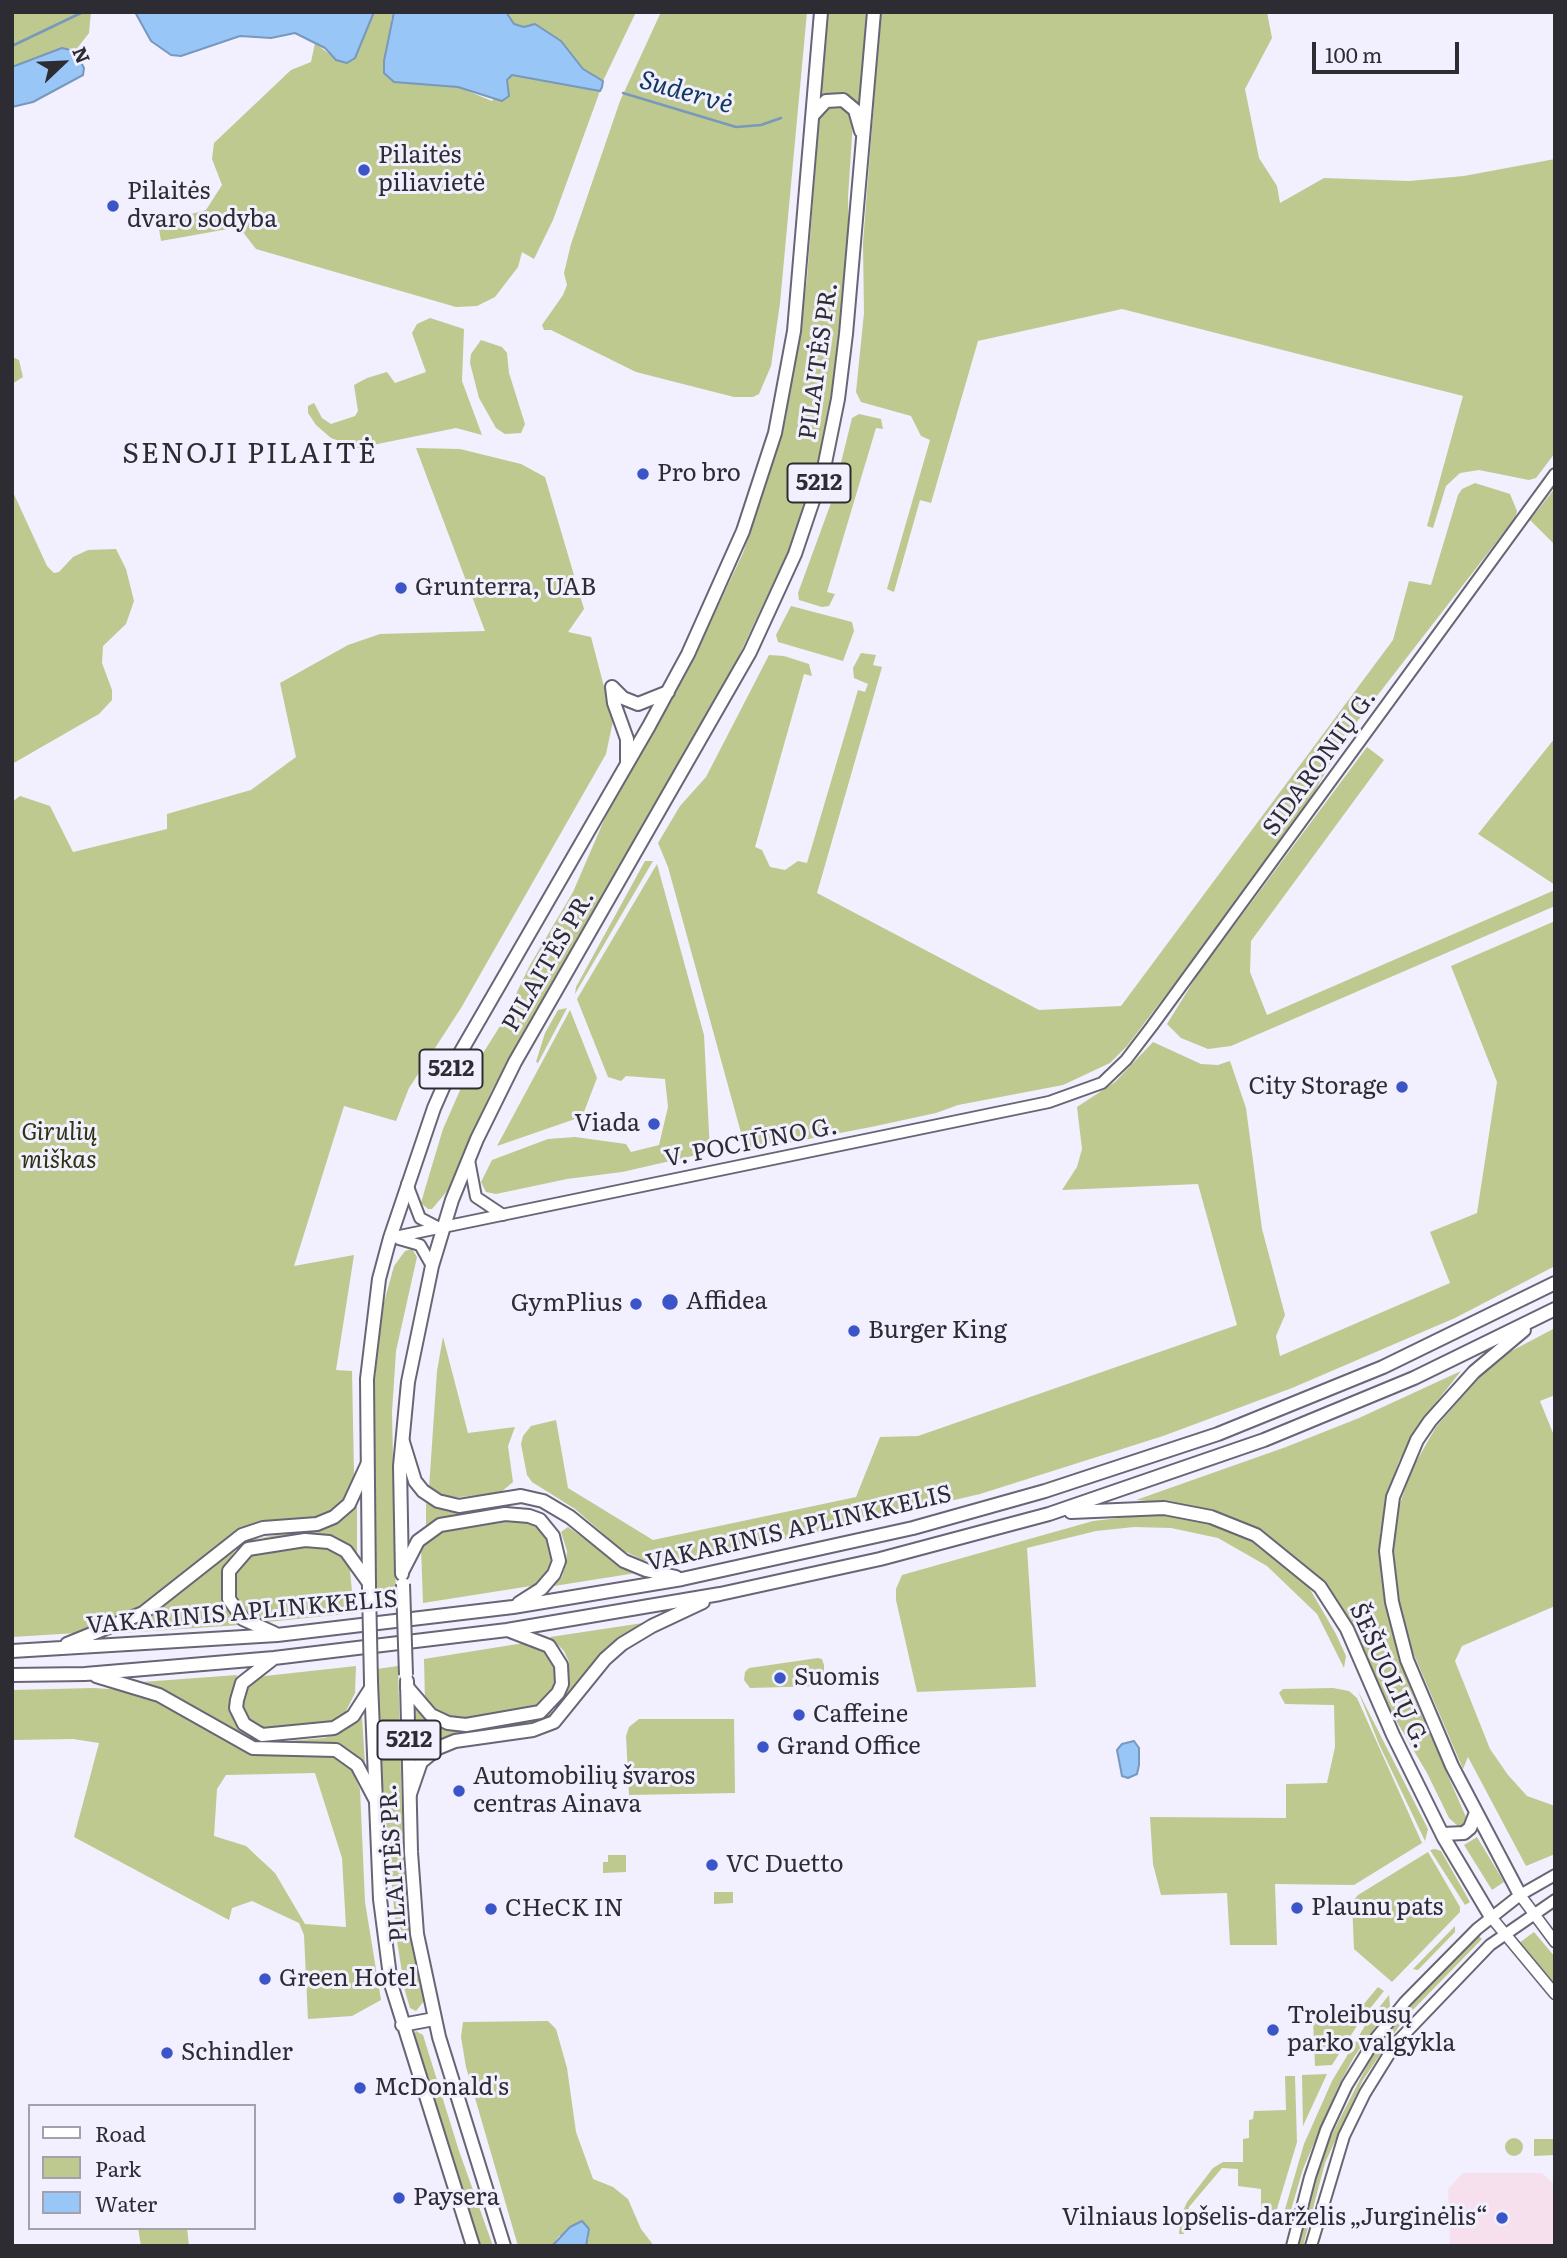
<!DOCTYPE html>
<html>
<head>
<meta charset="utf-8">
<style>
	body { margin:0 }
	#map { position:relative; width:1567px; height:2258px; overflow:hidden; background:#f2effe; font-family:Literata,serif }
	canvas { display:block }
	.frame { position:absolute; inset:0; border:14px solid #2e2c33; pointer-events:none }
	.legend { position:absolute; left:28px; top:2104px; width:228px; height:126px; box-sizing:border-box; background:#f2effe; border:2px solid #a4a1ad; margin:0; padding:9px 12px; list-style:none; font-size:21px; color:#2e2c33 }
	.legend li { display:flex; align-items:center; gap:14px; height:35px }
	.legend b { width:35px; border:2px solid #a4a1ad }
	.north { position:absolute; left:28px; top:28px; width:70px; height:70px; -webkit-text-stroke:5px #f2effe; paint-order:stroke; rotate:67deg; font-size:19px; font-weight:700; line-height:28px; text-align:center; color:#2e2c33 }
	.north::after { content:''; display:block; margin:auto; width:24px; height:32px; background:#2e2c33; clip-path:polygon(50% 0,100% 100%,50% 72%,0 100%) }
	.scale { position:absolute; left:1312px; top:42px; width:147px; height:32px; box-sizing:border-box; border:4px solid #2e2c33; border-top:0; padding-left:9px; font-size:21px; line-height:24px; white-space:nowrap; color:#2e2c33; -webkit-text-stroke:5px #f2effe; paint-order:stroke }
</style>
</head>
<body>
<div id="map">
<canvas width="1567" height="2258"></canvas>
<div class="frame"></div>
<ul class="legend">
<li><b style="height:9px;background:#fff"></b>Road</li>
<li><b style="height:19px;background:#bdc98f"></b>Park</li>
<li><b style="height:19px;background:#98c6f7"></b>Water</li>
</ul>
<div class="north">N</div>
<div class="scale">100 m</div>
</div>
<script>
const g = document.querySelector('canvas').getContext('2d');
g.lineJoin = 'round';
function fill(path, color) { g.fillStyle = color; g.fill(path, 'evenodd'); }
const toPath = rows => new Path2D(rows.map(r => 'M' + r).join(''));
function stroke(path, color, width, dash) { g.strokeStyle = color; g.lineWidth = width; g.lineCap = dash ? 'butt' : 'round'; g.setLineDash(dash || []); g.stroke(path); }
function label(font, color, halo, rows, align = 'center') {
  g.font = font + ' Literata,serif'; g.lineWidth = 6; g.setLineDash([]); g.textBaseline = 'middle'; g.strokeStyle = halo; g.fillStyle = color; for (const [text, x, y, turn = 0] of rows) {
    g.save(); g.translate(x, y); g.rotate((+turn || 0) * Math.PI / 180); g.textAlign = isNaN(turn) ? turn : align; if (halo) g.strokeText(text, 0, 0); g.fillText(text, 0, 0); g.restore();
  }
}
const education = toPath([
	[1463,2173,1542,2173,1555,2185,1555,2246,1450,2246,1448,2189]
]);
const green = toPath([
	[12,12,91,12,89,33,75,51,70,48,12,67],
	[374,12,394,12,391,20,394,82,458,87,492,101,512,75,600,91,553,220,534,259,522,252,518,267,495,297,477,306,456,307,256,249,239,227,161,241,158,223,206,210,222,185,212,159,214,143,291,70,311,62,315,43,337,60,355,58],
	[506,12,636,12,603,81,583,69,561,42,514,24],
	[661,12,807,12,780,303,771,366,759,394,753,397,734,397,636,372,551,330,544,330,542,325,563,295,567,285,564,273,571,244,620,101],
	[828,12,867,12,860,106,841,94,821,98],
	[881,12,1267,12,1272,38,1245,89,1259,158,1277,186,1280,203,1324,178,1409,181,1464,176,1555,159,1555,453,1536,478,1529,480,1479,470,1460,473,1446,486,1433,528,1427,526,1463,396,1122,309,978,341,931,503,920,500,894,592,887,589,930,440,921,436,911,416,861,402,856,392,864,313,863,243],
	[828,106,842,106,853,121,848,197,849,246,833,389,823,445,793,541,719,698,492,1090,448,1190,432,1209,428,1209,421,1203,425,1189,443,1129,461,1088,502,1023,530,965,573,892,605,818,687,672,743,553,785,422,807,279,819,119],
	[430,318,464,329,462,381,482,435,456,428,358,448,331,438,316,425,308,413,308,406,314,403,322,418,331,424,355,416,358,411,354,385,367,378,387,372,395,383,426,372,412,333,417,324],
	[481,340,502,347,507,353,509,373,525,424,521,433,505,434,496,428,479,398,470,363,471,354],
	[12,357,19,360,23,377,12,384],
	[859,414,881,419,883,429,876,428,827,592,835,594,829,606,822,607,799,600,798,593,831,503,852,418],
	[416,448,460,449,521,464,545,477,584,609,568,632,591,637,613,721,606,754,461,1008,409,1088,396,1121,344,1106,294,1266,354,1255,336,1370,352,1371,354,1474,353,1485,343,1503,325,1516,255,1523,238,1530,138,1610,77,1633,12,1637,12,802,20,796,50,806,73,852,167,829,167,814,251,790,296,757,280,683,348,645,380,634,485,631],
	[1475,483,1510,494,1517,511,1515,518,1356,723,1338,749,1314,793,1197,954,1127,1046,1110,1063,1063,1085,958,1105,936,1113,871,1127,746,1151,668,867,658,843,680,806,706,777,769,655,784,656,809,664,812,676,804,674,755,847,762,850,770,867,785,870,798,861,807,863,858,690,865,692,868,684,854,678,853,668,861,653,876,655,873,665,882,667,817,893,1039,1010,1121,1006,1393,640,1409,581,1431,585,1458,495,1462,489],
	[1555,488,1555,545,1530,520],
	[12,490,47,566,54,573,59,572,73,557,88,550,116,549,126,569,134,601,126,624,103,646,102,663,112,690,112,700,99,714,12,764],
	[791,606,852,622,854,631,843,661,778,642,776,635],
	[1555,738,1555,885,1478,834],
	[1367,747,1384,760,1251,941,1250,972,1267,1015,1555,890,1555,906,1231,1046,1208,1049,1181,1038,1167,1024,1198,974],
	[645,861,653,861,575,994,576,987],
	[657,864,704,1035,710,1152,622,1172,567,1179,496,1194,486,1192,481,1182,492,1160,548,1139,575,1137,626,1144,631,1152,659,1145,668,1107,665,1079,626,1076,621,1081,608,1077,577,999],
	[1555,921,1555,1266,1455,1318,1292,1388,1163,1436,980,1494,722,1554,676,1562,643,1560,622,1550,575,1509,532,1482,527,1475,521,1444,523,1436,531,1426,556,1420,568,1488,653,1540,856,1497,880,1437,918,1436,1237,1325,1198,1184,1062,1190,1077,1167,1082,1149,1077,1107,1115,1082,1153,1042,1201,1064,1218,1065,1230,1061,1246,1108,1262,1229,1285,1315,1276,1336,1280,1356,1450,1283,1430,1232,1477,1213,1497,1082,1451,966],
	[567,1008,538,1063,536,1062,545,1033,558,1010],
	[570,1010,597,1078,584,1112,578,1118,497,1146],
	[412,1249,417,1257,396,1351,392,1412,396,1599,375,1601,374,1392,380,1317,394,1266,405,1251],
	[1555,1328,1555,1395,1540,1401,1555,1438,1555,1606,1462,1646,1455,1661,1490,1749,1508,1775,1527,1796,1555,1806,1555,1854,1526,1866,1468,1757,1463,1769,1412,1650,1399,1605,1393,1541,1396,1515,1412,1469,1436,1427,1487,1368,1502,1356],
	[443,1337,468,1433,515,1427,508,1446,513,1482,500,1493,449,1498,429,1488,437,1371],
	[1461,1371,1423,1419,1399,1461,1386,1499,1380,1535,1381,1577,1395,1643,1413,1696,1466,1817,1465,1824,1459,1827,1449,1818,1427,1773,1387,1705,1349,1618,1326,1586,1274,1540,1241,1521,1181,1504,1136,1500,1286,1447,1359,1418],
	[426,1503,446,1511,467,1514,440,1518,426,1525],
	[357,1505,357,1554,344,1542,321,1534,260,1538,236,1549,224,1568,221,1591,228,1610,241,1625,122,1633,159,1610,245,1540,323,1528,345,1518],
	[1163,1513,1214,1523,1252,1539,1307,1584,1336,1634,1346,1656,1344,1668,1317,1614,1267,1566,1218,1538,1171,1528,1134,1527,1096,1531,1027,1548,1036,1687,917,1692,896,1600,896,1589,902,1575,1093,1521],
	[510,1520,533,1524,548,1537,553,1559,550,1570,537,1585,423,1603,421,1547,429,1539,446,1530],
	[568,1527,618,1563,636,1573,554,1586,562,1577,566,1564,567,1551,561,1532],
	[324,1547,342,1556,350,1570,354,1613,268,1622,244,1613,235,1598,235,1574,249,1556,272,1549],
	[643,1623,603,1653,550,1717,533,1723,443,1738,418,1756,415,1709,435,1725,457,1731,535,1721,556,1709,568,1690,569,1662,564,1651,550,1637],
	[524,1643,543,1649,556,1666,555,1687,542,1704,532,1709,464,1719,450,1718,436,1712,425,1701,424,1659],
	[818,1658,822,1659,824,1665,824,1683,820,1686,750,1688,744,1680,745,1672,749,1668],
	[356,1666,355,1693,344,1715,337,1721,270,1731,256,1727,245,1715,242,1699,245,1691,256,1677],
	[398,1666,403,1847,410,1925,424,2001,416,2011,410,2008,405,1991,397,1941,378,1732,377,1669],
	[237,1675,230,1705,239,1727,251,1737,276,1742,324,1738,344,1731,362,1717,365,1764,348,1750,324,1742,260,1744,142,1682],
	[94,1688,124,1690,154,1699,256,1756,329,1755,350,1767,360,1789,365,1902,381,2000,352,2016,308,2019,304,1935,299,1923,252,1901,232,1908,229,1920,74,1837,99,1743,73,1739,12,1740,12,1690],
	[315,1773,342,1858,346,1927,305,1924,275,1873,246,1846,214,1836,217,1789,226,1775],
	[1333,1688,1349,1691,1357,1698,1422,1843,1354,1885,1275,1884,1277,1945,1230,1945,1227,1893,1161,1895,1153,1864,1150,1817,1286,1818,1286,1784,1327,1783,1335,1747,1334,1705,1285,1704,1279,1693,1283,1689],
	[1358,1691,1428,1829,1425,1841,1379,1744],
	[639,1719,734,1719,735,1793,629,1795,626,1736,629,1727],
	[1477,1837,1504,1882,1492,1890,1464,1845],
	[1435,1849,1441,1851,1470,1902,1465,1905,1430,1850],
	[1428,1852,1460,1907,1460,1912,1392,1982,1354,1949,1352,1902,1358,1895],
	[608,1855,626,1855,626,1872,603,1873,603,1862,608,1862],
	[714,1892,733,1892,733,1903,714,1904],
	[1455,1926,1455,1932,1418,1970,1413,1969],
	[1534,1932,1555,1957,1555,1985,1519,1943],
	[1479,1936,1482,1939,1404,2019,1363,2080,1325,2163,1303,2246,1299,2246,1313,2186,1331,2136,1371,2058,1389,2030,1424,1990],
	[1378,1987,1384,1991,1360,2021,1332,2065,1315,2066,1313,2020,1353,2017],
	[1389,1995,1390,2006,1354,2057,1338,2087,1303,2169,1288,2220,1281,2223,1304,2144,1332,2081,1366,2024],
	[548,2021,556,2029,567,2068,576,2132,593,2179,613,2187,628,2199,641,2229,654,2246,586,2246,589,2237,559,2236,552,2246,518,2246,466,2067,461,2037,463,2022],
	[416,2031,423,2035,459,2151,493,2246,480,2246,412,2038],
	[1327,2074,1303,2126,1302,2075],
	[1285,2076,1295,2076,1297,2142,1273,2222,1261,2222,1261,2189,1238,2186,1238,2169,1222,2168,1189,2207,1184,2234,1179,2234,1181,2216,1187,2202,1213,2168,1223,2162,1243,2162,1243,2139,1249,2138,1249,2120,1253,2119,1254,2111,1286,2110],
	'1505 2147a9 9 0 1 1 18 0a9 9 0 1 1-18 0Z',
	[1534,2139,1555,2139,1555,2155,1534,2156],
	[138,2228,187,2228,189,2246,141,2246]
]);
const water = toPath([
	[135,12,374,12,355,58,347,63,336,60,325,48,295,33,271,38,240,36,181,56,171,55,151,41,135,12],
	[394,12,506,12,514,24,524,27,535,24,561,41,583,69,603,81,602,87,600,91,512,75,507,80,509,96,502,101,458,87,394,82,384,73,384,61,394,12],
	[62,48,75,51,84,68,83,75,33,102,12,107,12,67,62,48],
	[1134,1741,1139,1748,1139,1765,1137,1774,1128,1778,1122,1776,1117,1750,1122,1744,1134,1741],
	[582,2221,589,2229,586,2246,552,2246,570,2227,582,2221]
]);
const stream = toPath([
	[12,46,83,12],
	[623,93,736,127,761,125,781,118]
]);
const tertiary = toPath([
	[1520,1895,1555,1942],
	[1491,1917,1555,1994]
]);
const secondary = toPath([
	[469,1160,476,1197,503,1215],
	[407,1184,420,1218,439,1228],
	[390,1238,1049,1102,1102,1083,1126,1060,1152,1026,1555,474],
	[399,1239,420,1245,432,1266],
	[1292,2246,1310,2177,1326,2130,1347,2085,1376,2038,1405,2002,1477,1929,1520,1895,1555,1875],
	[1311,2246,1344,2136,1365,2093,1396,2043,1490,1945,1555,1900]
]);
const primary = toPath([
	[813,115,826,101,843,100,855,110,861,131],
	[612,687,614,703,627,739,627,764],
	[612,687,623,698,638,704,668,692],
	[402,1574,400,1466,408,1382,432,1266,452,1200,477,1139,515,1062,750,652,795,554,824,468,838,399,846,334,874,12],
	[369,1589,367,1379,379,1279,390,1238,434,1108,452,1067,649,726,688,654,743,531,775,433,794,331,821,12],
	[407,1681,411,1852,417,1934,439,2037,504,2246],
	[371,1682,380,1899,391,1984,473,2246],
	[402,2025,434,2019]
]);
const trunk = toPath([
	[403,1442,415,1481,423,1491,438,1501,459,1506,521,1496,543,1501,570,1517,624,1561,646,1570,676,1577],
	[1071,1512,1164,1508,1211,1517,1256,1535,1320,1587,1347,1629,1393,1735,1444,1838,1491,1917],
	[402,1572,418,1541,440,1525,505,1514,529,1516,540,1520,553,1536,559,1561,554,1574,541,1589,519,1603],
	[274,1633,243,1619,229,1599,229,1571,248,1549,305,1540,329,1542,346,1551,369,1583],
	[67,1644,143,1613,242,1535,263,1528,317,1524,334,1517,349,1504,367,1465],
	[12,1651,277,1635,513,1607,682,1579,913,1528,1045,1491,1218,1434,1383,1367,1555,1283],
	[274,1658,242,1683,237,1700,236,1708,244,1724,262,1735,334,1728,353,1716,371,1688],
	[12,1675,85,1674,274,1658,507,1630,720,1594,880,1559,1049,1514,1264,1440,1414,1378,1555,1309],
	[96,1676,159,1695,253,1748,336,1750,357,1765,375,1799],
	[407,1687,431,1715,448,1723,466,1725,540,1712,558,1693,562,1684,561,1665,549,1646,510,1631],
	[410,1794,421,1762,438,1748,455,1741,533,1730,554,1722,605,1659,622,1644,652,1626,703,1602],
	[1443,1834,1464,1833,1470,1828,1475,1815],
	[1520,1895,1452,1766,1407,1660,1392,1602,1386,1551,1393,1497,1417,1440,1430,1421,1474,1372,1524,1330]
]);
const primaryBridge = toPath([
	[403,1584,406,1675],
	[369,1589,371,1682]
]);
const markers = [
	[364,170,7,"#3b54c7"],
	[113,206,7,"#3b54c7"],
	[643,474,7,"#3b54c7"],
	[401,588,7,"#3b54c7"],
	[1402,1087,7,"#3b54c7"],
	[654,1124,7,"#3b54c7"],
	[670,1302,9,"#3b54c7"],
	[636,1304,7,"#3b54c7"],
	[854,1331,7,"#3b54c7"],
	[780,1678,7,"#3b54c7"],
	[799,1715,7,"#3b54c7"],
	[763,1747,7,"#3b54c7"],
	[459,1791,7,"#3b54c7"],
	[712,1865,7,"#3b54c7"],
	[1297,1908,7,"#3b54c7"],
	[491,1909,7,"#3b54c7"],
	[265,1979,7,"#3b54c7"],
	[1273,2030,7,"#3b54c7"],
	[167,2053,7,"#3b54c7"],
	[360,2088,7,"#3b54c7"],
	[399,2198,7,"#3b54c7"],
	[1502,2218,7,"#3b54c7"]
];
const shields = [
	[819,483,63],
	[451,1069,63],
	[409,1740,63]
];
const shieldNames = [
	["5212",819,483],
	["5212",451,1069],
	["5212",409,1740]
];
const poiNames = [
	["Pilaitės",378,156],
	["piliavietė",378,184],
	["Pilaitės",127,192],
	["dvaro sodyba",127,220],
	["Pro bro",657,474],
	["Grunterra, UAB",415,588],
	["City Storage",1388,1087,"right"],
	["Viada",640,1124,"right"],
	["Affidea",686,1302],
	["GymPlius",622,1304,"right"],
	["Burger King",868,1331],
	["Suomis",794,1678],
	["Caffeine",813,1715],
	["Grand Office",777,1747],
	["Automobilių švaros",473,1777],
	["centras Ainava",473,1805],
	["VC Duetto",726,1865],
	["Plaunu pats",1311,1908],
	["CHeCK IN",505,1909],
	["Green Hotel",279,1979],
	["Troleibusų",1287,2016],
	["parko valgykla",1287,2044],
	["Schindler",181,2053],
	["McDonald's",374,2088],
	["Paysera",413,2198],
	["Vilniaus lopšelis-darželis „Jurginėlis“",1488,2218,"right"]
];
const streetNames = [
	["PILAITĖS PR.",819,361,-82],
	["SIDARONIŲ G.",1320,763,-54],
	["PILAITĖS PR.",549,961,-60],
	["V. POCIŪNO G.",751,1143,-11],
	["VAKARINIS APLINKKELIS",799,1529,-13],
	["VAKARINIS APLINKKELIS",242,1613,-5],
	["ŠEŠUOLIŲ G.",1389,1676,65],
	["PILAITĖS PR.",394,1863,-94]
];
const parkNames = [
	["Girulių",59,1133],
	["miškas",59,1161]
];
const waterNames = [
	["Sudervė",686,93,16]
];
const quarterNames = [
	["SENOJI PILAITĖ",250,455]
];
fill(education, '#f6e0ee');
fill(green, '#bdc98f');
fill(water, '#98c6f7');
stroke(water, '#7898bc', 2);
stroke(stream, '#7898bc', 2.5);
stroke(tertiary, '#696575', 13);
stroke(secondary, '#696575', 14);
stroke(primary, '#696575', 16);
stroke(trunk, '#696575', 16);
stroke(tertiary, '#fff', 10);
stroke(secondary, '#fff', 10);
stroke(primary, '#fff', 12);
stroke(trunk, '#fff', 12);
stroke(primaryBridge, '#696575', 16, []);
stroke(primaryBridge, '#fff', 12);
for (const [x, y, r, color] of markers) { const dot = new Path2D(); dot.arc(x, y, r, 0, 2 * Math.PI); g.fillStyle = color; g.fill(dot); stroke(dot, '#f2effe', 2.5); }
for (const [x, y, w] of shields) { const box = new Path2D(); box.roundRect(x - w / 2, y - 19.5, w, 39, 5); g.fillStyle = '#f2effe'; g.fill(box); stroke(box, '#2e2c33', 2); }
label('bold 23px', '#2e2c33', null, shieldNames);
label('24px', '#2e2c33', '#f2effe', poiNames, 'left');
label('24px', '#2e2c33', '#f2effe', streetNames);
label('italic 24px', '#2d3310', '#f2effe', parkNames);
label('italic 26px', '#0f385f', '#f2effe', waterNames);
g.letterSpacing = '2px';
label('28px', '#2e2c33', '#f2effe', quarterNames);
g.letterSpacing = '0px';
</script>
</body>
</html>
